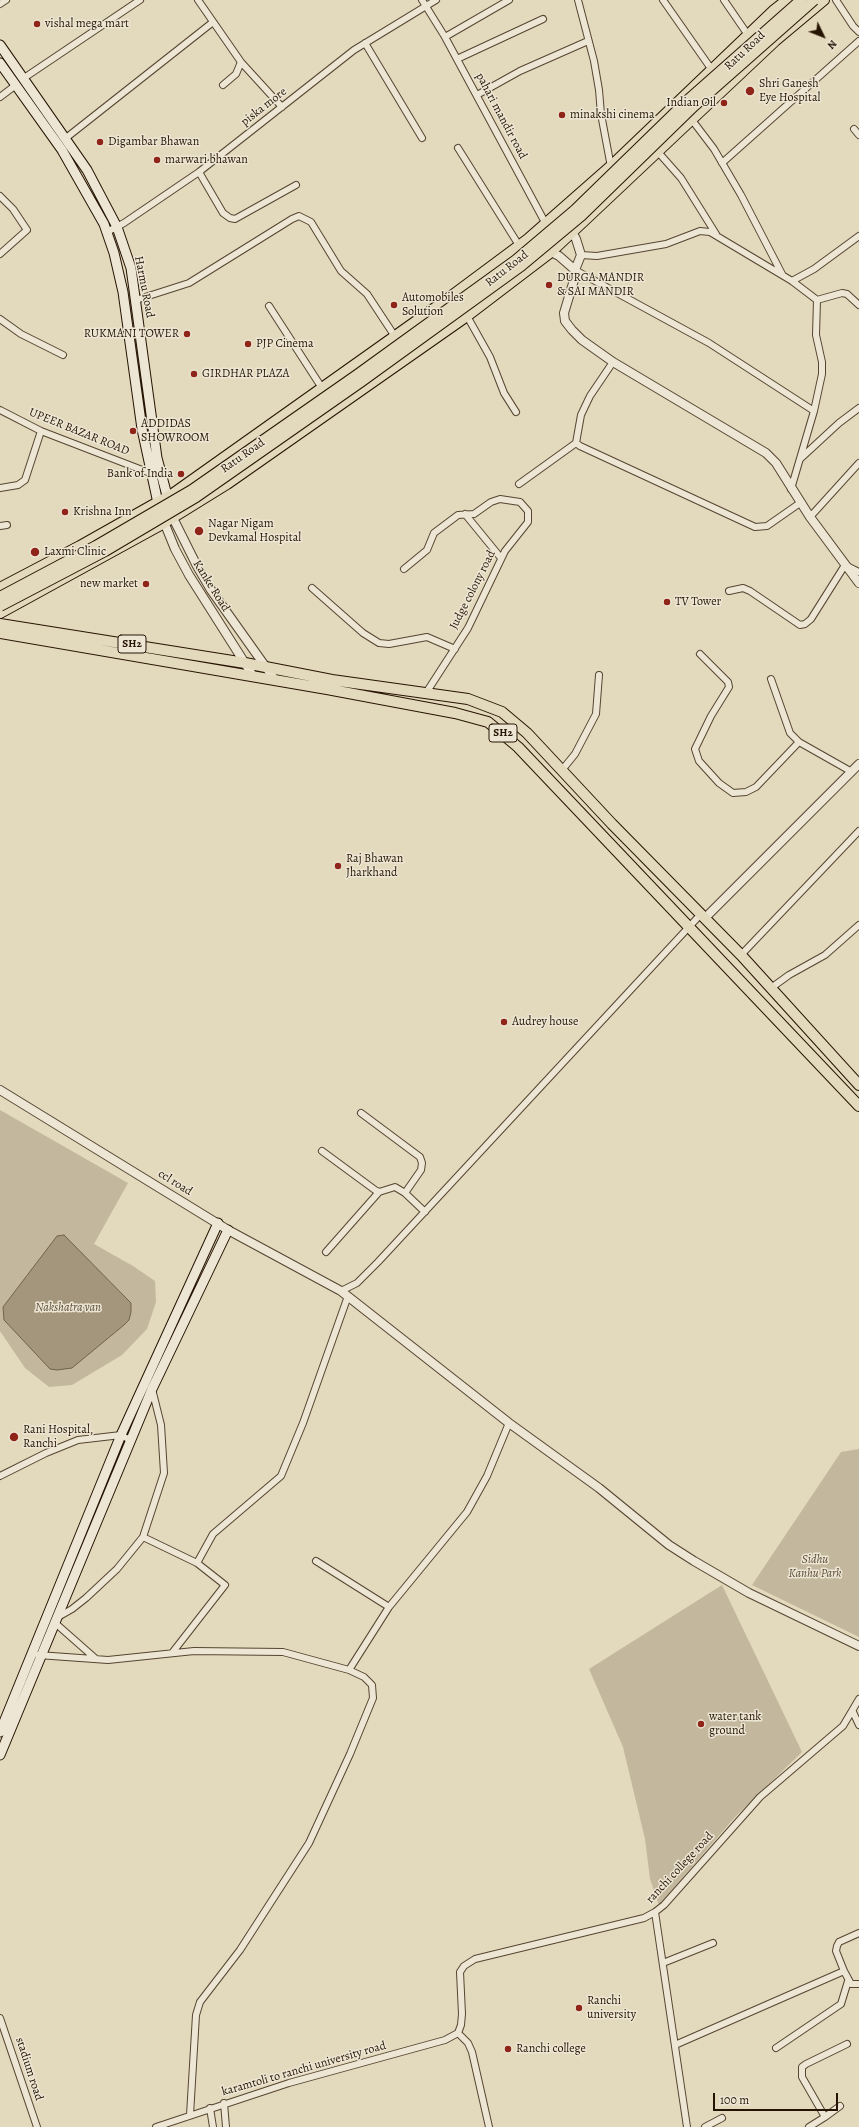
<!DOCTYPE html>
<html>
<head>
<meta charset="utf-8">
<style>
	body { margin:0 }
	#map { position:relative; width:859px; height:2127px; overflow:hidden; background:#e3d9bd; font-family:Alegreya,serif }
	canvas { display:block }
	.north { position:absolute; left:803px; top:16px; width:40px; height:40px; -webkit-text-stroke:3px #ede6d4; paint-order:stroke; rotate:133deg; font-size:11px; font-weight:700; line-height:16px; text-align:center; color:#261402 }
	.north::after { content:''; display:block; margin:auto; width:14px; height:18px; background:#261402; clip-path:polygon(50% 0,100% 100%,50% 72%,0 100%) }
	.scale { position:absolute; left:713px; top:2093px; width:125px; height:18px; box-sizing:border-box; border:2px solid #261402; border-top:0; padding-left:5px; font-size:12px; line-height:14px; white-space:nowrap; color:#261402; -webkit-text-stroke:3px #ede6d4; paint-order:stroke }
</style>
</head>
<body>
<div id="map">
<canvas width="859" height="2127"></canvas>
<div class="north">N</div>
<div class="scale">100 m</div>
</div>
<script>
const g = document.querySelector('canvas').getContext('2d');
g.lineJoin = 'round';
function fill(path, color) { g.fillStyle = color; g.fill(path, 'evenodd'); }
const toPath = rows => new Path2D(rows.map(r => 'M' + r).join(''));
function stroke(path, color, width, dash) { g.strokeStyle = color; g.lineWidth = width; g.lineCap = dash ? 'butt' : 'round'; g.setLineDash(dash || []); g.stroke(path); }
function label(font, color, halo, rows, align = 'center') {
  g.font = font + ' Alegreya,serif'; g.lineWidth = 3; g.setLineDash([]); g.textBaseline = 'middle'; g.strokeStyle = halo; g.fillStyle = color; for (const [text, x, y, turn = 0] of rows) {
    g.save(); g.translate(x, y); g.rotate((+turn || 0) * Math.PI / 180); g.textAlign = isNaN(turn) ? turn : align; if (halo) g.strokeText(text, 0, 0); g.fillText(text, 0, 0); g.restore();
  }
}
const green = toPath([
	[0,1110,128,1183,94,1244,133,1266,155,1281,156,1302,147,1329,122,1355,72,1385,49,1387,25,1368,0,1331],
	[859,1449,859,1637,752,1585,841,1452],
	[722,1585,802,1752,735,1817,659,1905,650,1879,645,1839,623,1747,589,1669]
]);
const water = toPath([
	[64,1235,131,1303,131,1312,129,1320,124,1325,72,1368,57,1370,50,1369,4,1320,3,1307,57,1236,64,1235]
]);
const minor = toPath([
	[198,0,241,62,236,74,223,85],
	[422,0,445,37,547,226],
	[578,0,594,61,599,90,601,114,611,167],
	[663,0,712,70],
	[724,0,748,35],
	[836,0,853,26,859,32],
	[0,4,6,0],
	[445,37,509,0],
	[365,43,422,138],
	[457,59,543,19],
	[240,61,282,107],
	[24,78,140,0],
	[477,95,520,71,588,41],
	[0,97,16,85],
	[692,120,714,149,741,195,782,274],
	[854,129,859,135],
	[66,138,213,22],
	[458,148,520,247],
	[658,152,681,178,716,234],
	[722,163,859,41],
	[199,172,223,213,230,218,235,219,296,185],
	[0,196,13,209,27,230,0,254],
	[107,232,124,223,199,172,354,50,436,0],
	[581,255,597,256,666,244,700,231,710,232,792,281,817,300,816,335,822,362,822,374,814,411,791,489],
	[575,270,709,343,814,411],
	[792,281,814,269,859,236],
	[136,300,189,283,292,219,299,216,311,222,341,271,367,294,394,335],
	[817,300,842,293,847,294,859,305],
	[269,306,322,388],
	[467,316,490,357,504,393,516,412],
	[0,319,21,334,63,355],
	[613,362,590,396,581,415,576,443,580,446,755,527,767,526,800,503],
	[0,410,41,431,150,473],
	[800,459,839,423,859,408],
	[519,484,576,443],
	[0,488,18,485,25,480,41,431],
	[465,514,501,558],
	[810,517,859,463],
	[0,526,7,525],
	[404,569,427,550,434,533,458,515,474,514,491,502,500,499,520,502,528,511,528,522,505,551,468,628,426,693],
	[312,588,363,633,379,643,389,644,427,637,455,649],
	[729,591,743,588,750,591,800,625,805,624,811,619,845,565,859,572],
	[700,654,728,682,729,687,711,716,695,749,699,761,719,783,733,793,746,792,756,787,799,742],
	[771,679,790,733,799,742,852,772],
	[562,770,575,754,596,714,599,675],
	[741,955,859,831],
	[771,988,789,975,825,955,859,925],
	[361,1113,420,1157,422,1163,421,1170,405,1193],
	[322,1151,375,1190,379,1192,395,1187,405,1193,425,1212],
	[326,1252,379,1192],
	[341,1291,357,1283,378,1262,701,914],
	[0,1476,46,1453,78,1440,121,1435,130,1440],
	[143,1537,197,1563,225,1585,172,1653],
	[316,1561,389,1607],
	[197,1563,213,1534,281,1476,303,1423,348,1296],
	[58,1617,72,1609,86,1598,117,1569,143,1537,164,1473,161,1425,152,1389],
	[54,1622,96,1659],
	[38,1655,108,1660,194,1651,283,1652,349,1670,389,1607,467,1512,487,1476,509,1423],
	[853,1712,859,1725],
	[655,1912,687,2127],
	[663,1963,713,1943],
	[844,1971,851,1984,859,1984],
	[0,2018,37,2127],
	[458,2033,461,2025,462,2014,460,1972,464,1966,475,1959,644,1918,655,1912,664,1905,760,1797,843,1726,859,1699],
	[458,2033,468,2043,472,2052,489,2127],
	[675,2045,844,1971,836,1951,837,1946,839,1942,859,1933],
	[776,2048,841,2004,848,1981],
	[224,2103,226,2127],
	[210,2108,213,2127],
	[190,2115,196,2015,200,2002,240,1950,309,1843,350,1754,373,1698,372,1685,364,1677,349,1670],
	[825,2117,840,2106],
	[156,2127,289,2083,445,2040,458,2033],
	[705,2127,722,2118],
	[809,2127,825,2117,802,2077,802,2067,806,2064,847,2044]
]);
const tertiary = toPath([
	[572,232,576,239,581,255,575,270,574,280,564,313,565,321,572,330,582,340,613,362,766,453,776,463,810,517,859,583],
	[551,252,559,256,575,270],
	[162,517,175,549,189,575,253,676],
	[173,518,197,566,211,590,275,680],
	[705,918,859,764],
	[0,1090,228,1230,341,1291,509,1423,599,1488,669,1545,694,1561,749,1593,859,1646]
]);
const secondary = toPath([
	[0,45,87,170,117,227,131,268,157,458,169,503],
	[0,63,62,150,104,224,114,253,123,292,142,429,158,503],
	[0,1732,121,1435,218,1223],
	[0,1755,152,1389,228,1230]
]);
const primary = toPath([
	[0,588,80,546,174,493,446,300,528,239,611,166,773,11,787,0],
	[0,613,164,523,227,484,467,316,551,252,775,41,824,0],
	[0,624,245,663,332,680,468,699,502,712,527,733,612,824,741,955,859,1085],
	[0,633,327,689,455,713,488,722,518,747,859,1106]
]);
const primaryBridge = toPath([
	[0,597,96,546,192,490,357,375,516,260,575,210,688,100,801,0],
	[0,606,105,551,196,497,362,381,521,266,581,216,694,106,814,0]
]);
const markers = [
	[37,24,4,"#8f2418"],
	[750,91,5,"#8f2418"],
	[724,103,4,"#8f2418"],
	[562,115,4,"#8f2418"],
	[100,142,4,"#8f2418"],
	[157,160,4,"#8f2418"],
	[549,285,4,"#8f2418"],
	[394,305,4,"#8f2418"],
	[187,334,4,"#8f2418"],
	[248,344,4,"#8f2418"],
	[194,374,4,"#8f2418"],
	[133,431,4,"#8f2418"],
	[181,474,4,"#8f2418"],
	[65,512,4,"#8f2418"],
	[199,531,5,"#8f2418"],
	[35,552,5,"#8f2418"],
	[146,584,4,"#8f2418"],
	[667,602,4,"#8f2418"],
	[338,866,4,"#8f2418"],
	[504,1022,4,"#8f2418"],
	[14,1437,5,"#8f2418"],
	[701,1724,4,"#8f2418"],
	[579,2008,4,"#8f2418"],
	[508,2049,4,"#8f2418"]
];
const shields = [
	[132,644,28],
	[503,733,28]
];
const shieldNames = [
	["SH2",132,644],
	["SH2",503,733]
];
const poiNames = [
	["vishal mega mart",45,24],
	["Shri Ganesh",759,84],
	["Eye Hospital",759,98],
	["Indian Oil",716,103,"right"],
	["minakshi cinema",570,115],
	["Digambar Bhawan",108,142],
	["marwari bhawan",165,160],
	["DURGA MANDIR",557,278],
	["& SAI MANDIR",557,292],
	["Automobiles",402,298],
	["Solution",402,312],
	["RUKMANI TOWER",179,334,"right"],
	["PJP Cinema",256,344],
	["GIRDHAR PLAZA",202,374],
	["ADDIDAS",141,424],
	["SHOWROOM",141,438],
	["Bank of India",173,474,"right"],
	["Krishna Inn",73,512],
	["Nagar Nigam",208,524],
	["Devkamal Hospital",208,538],
	["Laxmi Clinic",44,552],
	["new market",138,584,"right"],
	["TV Tower",675,602],
	["Raj Bhawan",346,859],
	["Jharkhand",346,873],
	["Audrey house",512,1022],
	["Rani Hospital,",23,1430],
	["Ranchi",23,1444],
	["water tank",709,1717],
	["ground",709,1731],
	["Ranchi",587,2001],
	["university",587,2015],
	["Ranchi college",516,2049]
];
const streetNames = [
	["Ratu Road",745,51,-43],
	["piska more",264,107,-38],
	["pahari mandir road",501,116,62],
	["Ratu Road",507,269,-38],
	["Harmu Road",144,287,79],
	["UPEER BAZAR ROAD",79,432,22],
	["Ratu Road",243,456,-35],
	["Kanke Road",211,586,58],
	["Judge colony road",473,590,-63],
	["ccl road",175,1183,32],
	["ranchi college road",680,1868,-47],
	["stadium road",29,2069,72],
	["karamtoli to ranchi university road",304,2069,-16]
];
const parkNames = [
	["Nakshatra van",68,1308],
	["Sidhu",815,1560],
	["Kanhu Park",815,1574]
];
fill(green, '#c3b89d');
fill(water, '#a3967d');
stroke(water, '#71624c', 1);
stroke(minor, '#554531', 8);
stroke(tertiary, '#554531', 10);
stroke(secondary, '#261402', 11);
stroke(primary, '#261402', 12);
stroke(minor, '#ede6d4', 6);
stroke(tertiary, '#ede6d4', 8);
stroke(secondary, '#ede6d4', 9);
stroke(primary, '#e3d9bd', 10);
stroke(primaryBridge, '#261402', 12, []);
stroke(primaryBridge, '#e3d9bd', 10);
for (const [x, y, r, color] of markers) { const dot = new Path2D(); dot.arc(x, y, r, 0, 2 * Math.PI); g.fillStyle = color; g.fill(dot); stroke(dot, '#ede6d4', 1.5); }
for (const [x, y, w] of shields) { const box = new Path2D(); box.roundRect(x - w / 2, y - 9, w, 18, 3); g.fillStyle = '#ede6d4'; g.fill(box); stroke(box, '#261402', 1); }
label('bold 11px', '#261402', null, shieldNames);
label('12px', '#261402', '#ede6d4', poiNames, 'left');
label('12px', '#261402', '#ede6d4', streetNames);
label('italic 12px', '#5d4d38', '#ede6d4', parkNames);
</script>
</body>
</html>
